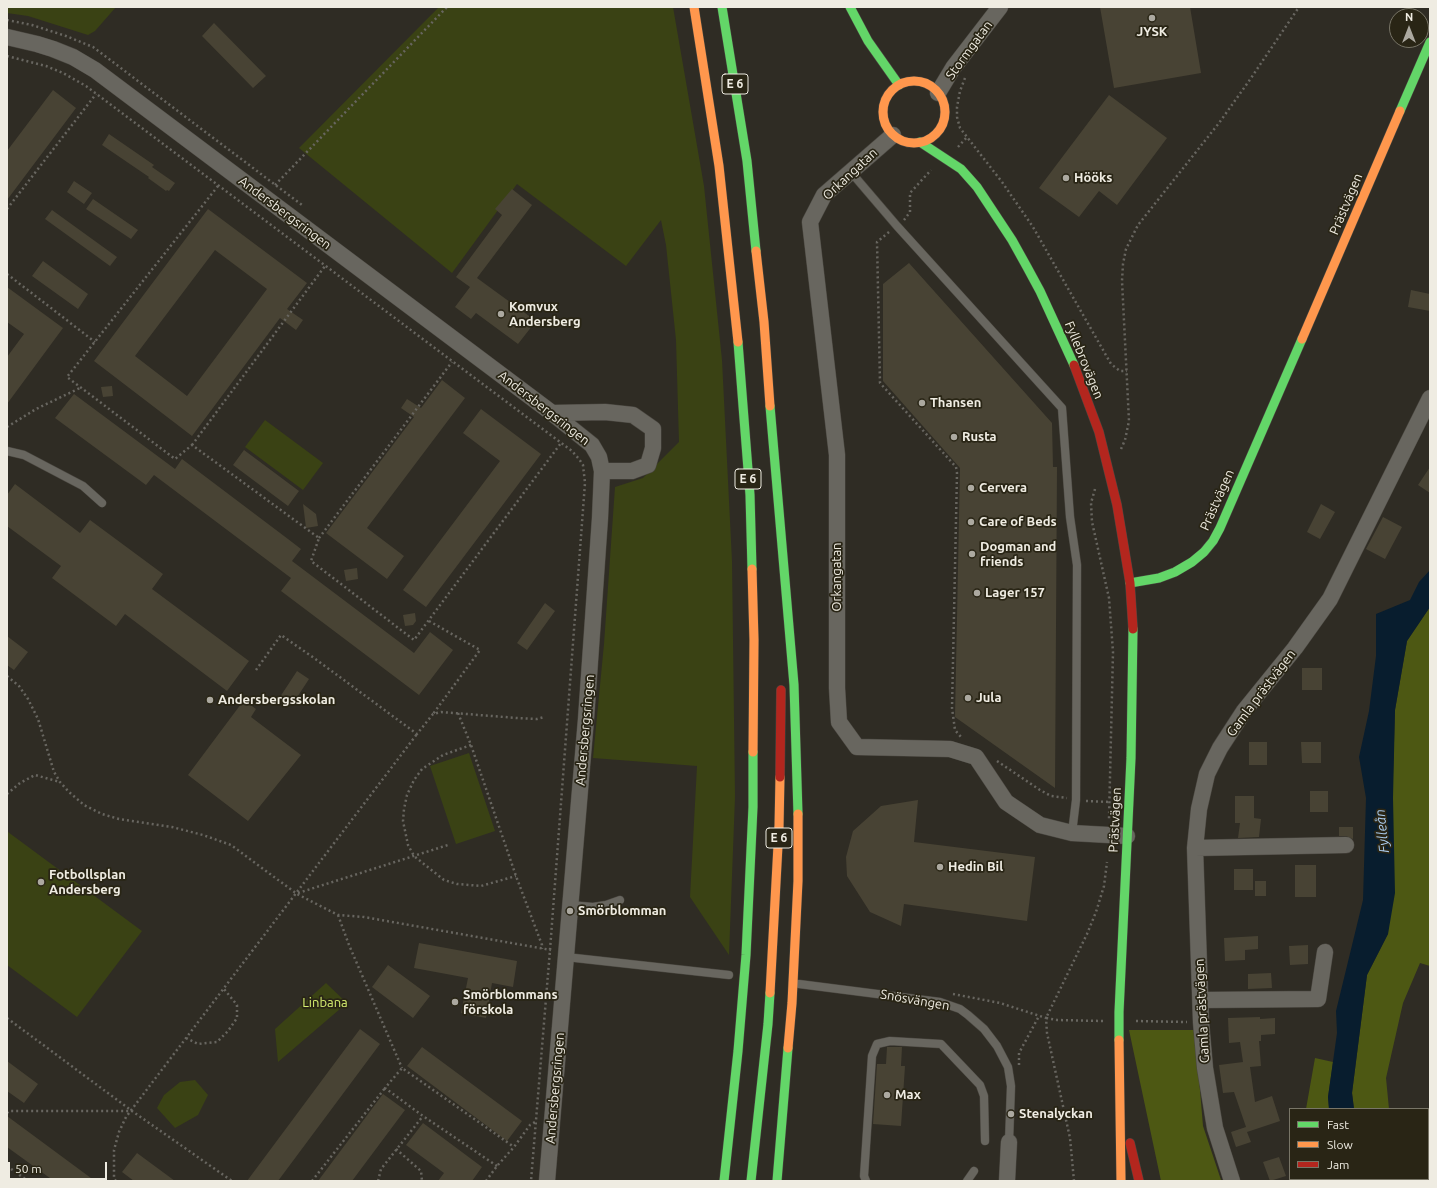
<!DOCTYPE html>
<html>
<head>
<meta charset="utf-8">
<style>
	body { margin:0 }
	#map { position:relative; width:1437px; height:1188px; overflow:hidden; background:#2f2c24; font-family:Ubuntu,sans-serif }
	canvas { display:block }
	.frame { position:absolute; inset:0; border:8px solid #efece2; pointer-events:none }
	.legend { position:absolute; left:1289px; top:1108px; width:140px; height:72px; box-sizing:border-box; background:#292515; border:1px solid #787567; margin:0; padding:5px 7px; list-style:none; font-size:12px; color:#efece2 }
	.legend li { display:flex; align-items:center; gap:8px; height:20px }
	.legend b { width:20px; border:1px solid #787567 }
	.north { position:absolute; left:1389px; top:8px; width:40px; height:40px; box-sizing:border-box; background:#292515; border:1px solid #787567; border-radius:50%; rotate:0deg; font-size:11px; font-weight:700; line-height:16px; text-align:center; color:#efece2 }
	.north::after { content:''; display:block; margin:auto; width:14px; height:18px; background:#aca9a0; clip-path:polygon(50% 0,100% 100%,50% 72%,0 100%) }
	.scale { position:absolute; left:8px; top:1162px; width:99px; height:18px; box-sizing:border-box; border:2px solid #efece2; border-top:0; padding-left:5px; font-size:12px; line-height:14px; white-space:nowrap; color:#efece2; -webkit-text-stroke:3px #292515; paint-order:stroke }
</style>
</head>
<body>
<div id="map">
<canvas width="1437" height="1188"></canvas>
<div class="frame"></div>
<ul class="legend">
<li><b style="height:5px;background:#63d668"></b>Fast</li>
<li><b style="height:5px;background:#ff974d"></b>Slow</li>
<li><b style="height:5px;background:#b3261e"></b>Jam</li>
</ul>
<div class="north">N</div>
<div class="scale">50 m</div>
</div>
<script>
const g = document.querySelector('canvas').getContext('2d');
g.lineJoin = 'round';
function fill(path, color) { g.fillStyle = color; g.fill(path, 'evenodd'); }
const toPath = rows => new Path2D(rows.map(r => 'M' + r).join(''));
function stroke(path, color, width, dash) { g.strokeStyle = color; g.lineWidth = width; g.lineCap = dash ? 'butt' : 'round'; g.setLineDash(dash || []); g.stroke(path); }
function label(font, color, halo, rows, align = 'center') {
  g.font = font + ' Ubuntu,sans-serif'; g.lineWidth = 3.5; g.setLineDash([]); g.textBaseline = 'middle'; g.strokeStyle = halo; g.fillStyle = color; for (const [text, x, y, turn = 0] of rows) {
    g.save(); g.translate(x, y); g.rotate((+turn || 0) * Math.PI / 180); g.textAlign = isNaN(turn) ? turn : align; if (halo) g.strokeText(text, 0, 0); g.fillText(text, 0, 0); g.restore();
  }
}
const green = toPath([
	[7,7,116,7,95,31,88,35,28,16,7,13],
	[439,7,673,7,704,186,722,360,732,561,735,797,729,955,690,897,697,766,593,758,604,644,615,487,643,478,679,442,676,340,666,245,661,220,626,266,517,184,452,273,299,148],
	[265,420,323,463,303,490,245,447],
	[469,753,495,831,456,844,430,766],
	[8,832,142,931,77,1017,7,965,7,833],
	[326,983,347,1003,278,1062,275,1029],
	[195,1080,208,1095,198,1115,175,1128,157,1108,164,1095,180,1082]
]);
const forest = toPath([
	[1430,607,1430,966,1420,963,1403,1003,1386,1078,1389,1109,1354,1109,1352,1093,1367,975,1388,934,1395,710,1407,641],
	[1129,1030,1195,1030,1203,1126,1221,1180,1220,1181,1161,1181],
	[1315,1058,1333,1062,1328,1097,1329,1109,1306,1109],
	[1317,1179,1348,1179,1348,1181,1318,1181],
	[1372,1179,1405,1179,1407,1181,1372,1181]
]);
const water = toPath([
	[1430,570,1430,607,1407,641,1395,710,1393,798,1395,893,1388,934,1367,975,1352,1093,1354,1109,1329,1109,1328,1097,1337,1033,1336,1011,1363,900,1366,798,1359,757,1369,711,1376,656,1376,614,1410,600,1419,582]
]);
const building = toPath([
	[1100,7,1190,7,1201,73,1114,88],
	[214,23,266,76,253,88,202,36],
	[53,90,76,108,7,200,7,151],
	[1109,95,1167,138,1117,205,1099,191,1079,217,1039,188],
	[109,134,154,165,152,167,175,183,169,191,167,190,166,191,148,178,149,177,102,145],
	[74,181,92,193,84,204,67,192],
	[512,189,532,205,477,278,536,321,518,344,476,313,471,319,455,307,470,287,456,277,502,215,495,209],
	[93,199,138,230,131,239,86,209],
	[208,209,307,283,287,309,303,320,296,330,280,318,192,436,94,361],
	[215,250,267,289,187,396,135,356],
	[52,210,117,257,110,266,45,219],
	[43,261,88,294,78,309,32,276],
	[909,263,1052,423,1053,467,1057,467,1055,788,955,717,960,468,883,381,883,284],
	[7,287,63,328,7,404,7,357,24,334,7,322],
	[1411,290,1430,294,1430,311,1408,307],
	[442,380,465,398,367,528,404,556,387,579,326,533,414,417,401,408,407,399,421,408],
	[112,386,113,396,103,397,101,387],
	[74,394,175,469,182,459,288,539,301,549,292,561,414,653,430,632,453,650,419,695,281,591,291,578,154,475,146,485,55,418],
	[481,409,541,454,426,607,403,590,500,461,463,433],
	[244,450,299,491,288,506,233,465],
	[1430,467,1430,493,1418,485],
	[15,484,80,533,90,520,163,574,152,589,249,661,227,691,125,614,116,626,52,578,61,566,7,526,7,495],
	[303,504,316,514,318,526,306,528],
	[1321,504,1335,512,1320,539,1307,532],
	[1383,517,1402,527,1385,559,1366,549],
	[357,568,358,579,346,581,344,570],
	[545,603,555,611,527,650,517,643],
	[415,613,416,621,413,625,405,626,403,615],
	[7,636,28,652,14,670,7,665],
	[1302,668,1322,668,1322,690,1302,690],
	[297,671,309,679,292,705,280,697],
	[244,700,256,709,251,717,301,755,248,821,188,775],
	[1249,742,1267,742,1267,765,1249,765],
	[1301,742,1321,742,1321,763,1302,763],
	[1310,791,1328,791,1328,812,1310,812],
	[1235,796,1254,796,1254,818,1261,819,1259,837,1238,838,1240,823,1235,823],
	[918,800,914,842,1035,857,1027,921,904,904,901,926,870,912,847,876,846,857,853,831,881,806],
	[1339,827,1353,827,1353,839,1346,836,1339,836],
	[1295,865,1316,865,1316,897,1295,897],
	[1234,869,1253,869,1253,890,1234,890],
	[1255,881,1266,881,1266,896,1255,896],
	[1258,936,1258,949,1245,950,1245,960,1225,961,1224,938],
	[419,943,517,961,513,987,492,983,486,1018,461,1013,468,978,414,968],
	[1308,945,1308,964,1290,965,1289,946],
	[388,965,430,996,413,1018,372,987],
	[1271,973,1272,988,1248,989,1248,974],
	[1260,1017,1260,1019,1275,1018,1275,1034,1261,1035,1261,1041,1259,1041,1261,1066,1250,1067,1255,1102,1272,1096,1280,1121,1247,1132,1251,1142,1236,1147,1231,1132,1246,1127,1234,1092,1223,1093,1219,1065,1243,1062,1240,1042,1229,1043,1228,1018],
	[360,1029,380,1044,278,1181,247,1181],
	[422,1047,522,1121,507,1141,407,1066],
	[887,1047,902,1047,901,1066,905,1066,901,1126,873,1124,877,1064,886,1064],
	[7,1061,38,1084,24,1103,7,1091],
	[383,1094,405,1110,352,1181,318,1181],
	[7,1116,95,1181,54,1181,7,1147],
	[423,1123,482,1167,472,1181,438,1181,444,1173,406,1145],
	[137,1153,175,1181,134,1181,122,1172],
	[1279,1157,1286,1176,1270,1181,1263,1162]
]);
const path = toPath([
	[7,20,32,25,66,36,93,47,302,205],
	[7,56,46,66,63,73,86,86,572,451,579,459,583,465,585,483,550,950,531,1181],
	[965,78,960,91,957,107,957,117,960,128,1002,182,1033,227,1111,364,1120,371,1127,371],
	[958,147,967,137],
	[275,185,447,7],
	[218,186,67,377,175,459,192,445,319,538,311,561,414,640,561,443],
	[7,209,96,94],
	[904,220,910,212,910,193,931,170],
	[889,232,877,242,880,383,956,467,957,473,952,708,955,730,961,737],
	[7,274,95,342],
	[7,427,36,409,80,388],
	[192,445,325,266],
	[1121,449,1125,440,1129,421,1122,281,1123,264,1126,249,1138,225,1219,123,1249,81,1299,7],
	[1095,489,1091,503,1092,522,1109,598,1113,652,1109,819],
	[319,538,452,362],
	[429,621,480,650,433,714],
	[256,670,281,635,314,658,417,734,433,714,441,712,517,718,537,719,544,717],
	[7,676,19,686,28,699,38,719,54,772,60,782,69,792,84,805,102,814,119,819,172,827,203,835,231,845,297,894,338,915,364,917,551,950],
	[458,713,471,745,516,876,542,945,542,949],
	[471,745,443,755,422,769,414,780,407,795,404,809,403,821,408,845,414,856,444,880,457,884,481,886,516,876],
	[997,761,1040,790,1051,796,1067,798],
	[7,794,20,783,35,775,60,782],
	[1086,801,1110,802],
	[298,893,448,845],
	[338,915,349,945,402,1068],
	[953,994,1000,1003,1046,1018,1047,1033,1070,1138,1074,1181],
	[7,1018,132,1111,232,1181],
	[1103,1021,1057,1020,1046,1018,1087,934,1096,912,1104,886,1107,862],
	[1136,1021,1187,1022],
	[186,1038,198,1044,217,1042,228,1031,237,1018,237,1005,224,989],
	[1019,1065,1019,1053,1039,1016],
	[7,1113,9,1111,132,1111],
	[396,1149,421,1171,422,1181],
	[7,1166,28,1181],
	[497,1166,423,1116,385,1088,402,1068,514,1147],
	[116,1181,114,1179,114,1150,119,1132,126,1117,417,734],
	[312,1181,385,1088],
	[378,1181,381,1169,423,1116],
	[486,1181,497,1166,514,1147,530,1125,535,1122]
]);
const lane = toPath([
	[850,171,897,226,1062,408,1070,517,1077,565,1076,800,1072,833],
	[7,451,24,455,83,486,102,503],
	[570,905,593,907,606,905,620,900],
	[566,957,729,975],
	[799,984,940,1002,960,1009,968,1015,984,1029,997,1046,1008,1067,1011,1086,1009,1142],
	[866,1181,864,1176,872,1056,877,1044,890,1041,941,1044,980,1085,984,1096,985,1141],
	[967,1181,974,1171]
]);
const street = toPath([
	[7,37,37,44,53,49,73,57,95,70,552,413,592,445,599,457,602,471,600,518,586,719,547,1181],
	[938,93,953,68,1000,7],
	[893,135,824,195,810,222,837,455,837,688,839,722,857,747,950,749,976,757,1006,802,1040,825,1072,833,1127,836],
	[552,413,605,412,633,415,653,429,653,448,648,465,632,471,602,471],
	[1195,848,1346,845],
	[1201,1000,1318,999,1325,952],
	[1007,1181,1009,1142],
	[1232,1181,1215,1128,1205,1068,1201,1022,1195,848,1199,809,1207,774,1220,748,1244,711,1295,648,1330,599,1430,398]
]);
const fast = toPath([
	[722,7,747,161,756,251],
	[850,7,868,41,899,85],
	[1400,111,1430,42],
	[920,142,961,169,977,187,1012,240,1027,267,1040,291,1074,365],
	[738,342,750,495,752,569],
	[770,406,794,685,798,814],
	[1130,583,1159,578,1175,572,1192,562,1204,552,1213,541,1220,528,1302,339],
	[1119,1040,1119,1012,1131,758,1133,629],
	[724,1181,738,1051,746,955,753,807,753,752],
	[751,1181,768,1024,770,993],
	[777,1181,788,1048]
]);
const slow = toPath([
	[694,7,719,166,738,342],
	'883 112a31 31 0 1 1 62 0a31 31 0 1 1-62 0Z',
	[756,251,764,322,770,406],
	[1302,339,1400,111],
	[752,569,754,640,753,752],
	[770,993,779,827,780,777],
	[1119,1040,1121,1181],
	[788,1048,792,1003,798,881,798,814]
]);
const jam = toPath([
	[1074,365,1099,432,1117,505,1130,583,1133,629],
	[780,777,781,690],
	[1130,1143,1139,1181]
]);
const markers = [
	[1152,18,4,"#aca9a0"],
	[1066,178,4,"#aca9a0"],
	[501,314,4,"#aca9a0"],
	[922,403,4,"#aca9a0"],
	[954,437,4,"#aca9a0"],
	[971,488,4,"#aca9a0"],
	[971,522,4,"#aca9a0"],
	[972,554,4,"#aca9a0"],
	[977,593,4,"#aca9a0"],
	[968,698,4,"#aca9a0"],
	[210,700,4,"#aca9a0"],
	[940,867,4,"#aca9a0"],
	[41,882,4,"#aca9a0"],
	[570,911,4,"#aca9a0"],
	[455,1002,4,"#aca9a0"],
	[887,1095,4,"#aca9a0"],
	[1011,1114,4,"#aca9a0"]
];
const shields = [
	[735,84,26],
	[748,479,26],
	[779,838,26]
];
const shieldNames = [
	["E 6",735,84],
	["E 6",748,479],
	["E 6",779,838]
];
const poiNames = [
	["JYSK",1152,32,"center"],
	["Hööks",1074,178],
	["Komvux",509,307],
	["Andersberg",509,322],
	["Thansen",930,403],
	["Rusta",962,437],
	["Cervera",979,488],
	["Care of Beds",979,522],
	["Dogman and",980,547],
	["friends",980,562],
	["Lager 157",985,593],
	["Jula",976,698],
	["Andersbergsskolan",218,700],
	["Hedin Bil",948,867],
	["Fotbollsplan",49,875],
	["Andersberg",49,890],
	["Smörblomman",578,911],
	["Smörblommans",463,995],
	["förskola",463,1010],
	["Max",895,1095],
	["Stenalyckan",1019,1114]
];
const streetNames = [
	["Stormgatan",969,50,-54],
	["Orkangatan",850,174,-43],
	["Prästvägen",1346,204,-67],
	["Andersbergsringen",285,213,37],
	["Fyllebrovägen",1084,360,68],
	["Andersbergsringen",544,408,38],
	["Prästvägen",1217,500,-66],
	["Orkangatan",837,577,-90],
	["Gamla prästvägen",1261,693,-53],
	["Andersbergsringen",585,730,-85],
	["Prästvägen",1115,820,-87],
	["Snösvängen",915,1000,10],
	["Gamla prästvägen",1202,1011,-93],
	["Andersbergsringen",555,1088,-85]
];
const parkNames = [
	["Linbana",325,1003]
];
const waterNames = [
	["Fylleån",1382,831,-96]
];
fill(green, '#3a4214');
fill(forest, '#4d5813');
fill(water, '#081d2e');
fill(building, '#484334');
stroke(lane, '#4a4740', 9);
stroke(street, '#4a4740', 17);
stroke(fast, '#4a4740', 10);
stroke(slow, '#4a4740', 10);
stroke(jam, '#4a4740', 10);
stroke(path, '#686660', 2.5, [2, 3]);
stroke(lane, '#68665f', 8);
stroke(street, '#68665f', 16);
stroke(fast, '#63d668', 9);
stroke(slow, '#ff974d', 9);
stroke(jam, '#b3261e', 9);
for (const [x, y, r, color] of markers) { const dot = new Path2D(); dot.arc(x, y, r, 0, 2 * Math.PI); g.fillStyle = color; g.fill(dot); stroke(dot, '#292515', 1.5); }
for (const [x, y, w] of shields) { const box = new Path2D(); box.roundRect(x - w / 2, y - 10, w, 20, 3); g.fillStyle = '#292515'; g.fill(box); stroke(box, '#efece2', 1); }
label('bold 12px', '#efece2', null, shieldNames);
label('bold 13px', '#efece2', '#292515', poiNames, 'left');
label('13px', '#efece2', '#292515', streetNames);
label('13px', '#d7f071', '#292515', parkNames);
label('italic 14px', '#a9cbee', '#292515', waterNames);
</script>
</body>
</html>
